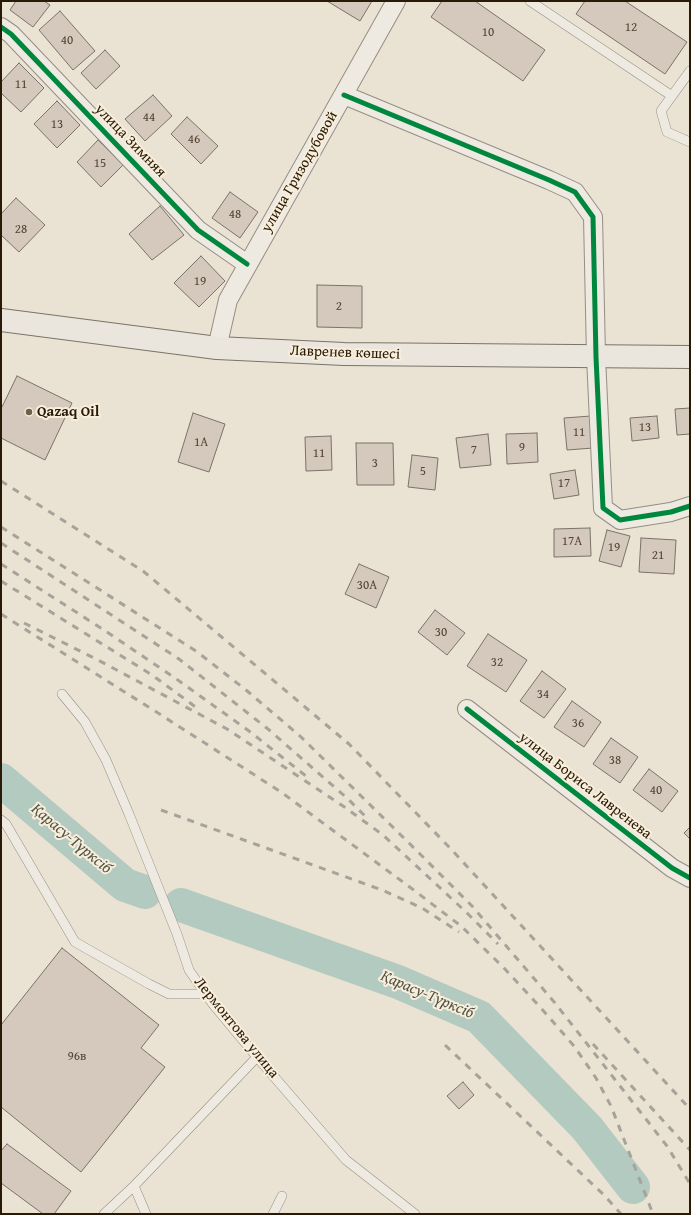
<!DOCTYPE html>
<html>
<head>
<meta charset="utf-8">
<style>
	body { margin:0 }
	#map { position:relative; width:691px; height:1215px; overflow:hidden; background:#eae2d2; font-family:"Gentium Book Plus",serif }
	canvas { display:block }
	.frame { position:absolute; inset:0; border:2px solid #281a07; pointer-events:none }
</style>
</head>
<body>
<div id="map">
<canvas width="691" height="1215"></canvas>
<div class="frame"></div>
</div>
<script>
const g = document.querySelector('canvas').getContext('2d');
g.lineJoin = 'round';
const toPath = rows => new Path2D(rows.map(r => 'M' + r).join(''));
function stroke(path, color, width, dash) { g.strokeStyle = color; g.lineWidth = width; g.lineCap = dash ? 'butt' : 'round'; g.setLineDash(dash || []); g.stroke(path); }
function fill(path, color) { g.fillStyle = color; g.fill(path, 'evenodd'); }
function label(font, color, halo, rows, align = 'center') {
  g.font = font + ' "Gentium Book Plus",serif'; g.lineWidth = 4; g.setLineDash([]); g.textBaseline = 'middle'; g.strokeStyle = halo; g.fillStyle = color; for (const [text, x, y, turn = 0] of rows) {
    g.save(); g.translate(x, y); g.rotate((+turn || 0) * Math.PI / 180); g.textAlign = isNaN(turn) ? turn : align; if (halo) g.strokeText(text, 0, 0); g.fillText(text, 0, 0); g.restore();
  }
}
const river = toPath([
	[1,780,125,885,145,892],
	[181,905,398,982,479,1017,587,1128,633,1187]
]);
const building = toPath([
	[16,1,44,1,50,5,33,27,10,10,16,1],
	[327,1,372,1,360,21,327,1],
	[442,1,475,1,545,50,523,81,431,17,442,1],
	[585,1,625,1,687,42,665,74,576,14,585,1],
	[60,11,95,51,73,70,39,30,60,11],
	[105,50,120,66,96,89,81,73,105,50],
	[19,63,44,88,21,112,1,93,1,82,19,63],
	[153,95,172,116,145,141,125,119,153,95],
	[57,101,80,125,57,148,34,124,57,101],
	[187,117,218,146,201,164,171,134,187,117],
	[98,140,123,165,101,187,77,162,98,140],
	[230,192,258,212,240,238,212,218,230,192],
	[16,198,45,225,19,252,1,235,1,214,16,198],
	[160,206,184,235,152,260,129,234,160,206],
	[201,256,225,281,199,307,174,283,201,256],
	[317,285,362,286,362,328,317,327,317,285],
	[17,376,72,403,45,460,1,438,1,406,2,407,17,376],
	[690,408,690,434,677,435,675,409,690,408],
	[193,413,225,424,209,472,178,462,193,413],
	[591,416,593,448,567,450,564,418,591,416],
	[657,416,659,438,632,441,630,418,657,416],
	[537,433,538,462,507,464,506,434,537,433],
	[488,434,491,465,460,468,456,438,488,434],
	[331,436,332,470,306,471,305,437,331,436],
	[356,443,393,443,394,485,357,485,356,443],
	[412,455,438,458,435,490,408,487,412,455],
	[575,470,579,495,554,499,550,474,575,470],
	[590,528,591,556,554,557,554,529,590,528],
	[607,530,630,536,621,567,599,561,607,530],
	[641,538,676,540,674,574,639,572,641,538],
	[359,564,389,577,376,608,345,594,359,564],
	[435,610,465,633,447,655,418,632,435,610],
	[488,634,527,660,506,692,467,666,488,634],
	[542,671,566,689,544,718,520,701,542,671],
	[572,701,601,722,584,747,554,727,572,701],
	[611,738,638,757,620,783,593,764,611,738],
	[649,769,678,791,662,812,633,790,649,769],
	[690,827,690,839,684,833,690,827],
	[62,948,159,1025,141,1048,165,1067,81,1172,1,1107,1,1025,62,948],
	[463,1082,474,1095,459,1109,447,1096,463,1082],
	[7,1144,71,1191,54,1214,43,1214,1,1183,1,1151,7,1144]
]);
const lane = toPath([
	[530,1,672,96],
	[690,71,661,111,667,132,690,142],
	[62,694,85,722,106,760,129,814,177,934,189,970,212,1003,257,1057,346,1160,415,1214],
	[1,820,6,824,75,942,149,984,169,994,206,994],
	[104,1214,134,1186],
	[146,1214,134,1186,257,1057],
	[273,1214,282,1196]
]);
const street = toPath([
	[1,27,11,34,198,230,247,264],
	[344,95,549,180,575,192,593,217,596,357,603,508,620,520,671,512,690,506],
	[217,348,228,300,396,1],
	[467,709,672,868,690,878]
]);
const primary = toPath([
	[1,320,217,348,344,354,690,357]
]);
const rail = toPath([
	[1,481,143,571,349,744,451,849,690,1109],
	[1,527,196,651,246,690,300,736,410,844,472,906,555,1003,667,1146,690,1184],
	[1,543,179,659,268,729,348,799,366,817],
	[1,564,104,630,175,678,249,731,306,776],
	[1,581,152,675,197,708],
	[1,614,158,713,281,792,411,888,461,926,503,967,541,1008,574,1046,596,1078,611,1106,653,1214],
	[24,623,98,660,227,729,343,806,383,835,466,912,498,944],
	[161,810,382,890,422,908,459,932],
	[593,1044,690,1150],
	[445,1045,604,1195,621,1214]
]);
const cycleway = toPath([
	[1,27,11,34,198,230,247,264],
	[344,95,549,180,575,192,593,217,596,357,603,508,620,520,671,512,690,506],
	[467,709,672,868,690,878]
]);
const markers = [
	[29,412,4,"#6c604e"]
];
const numberNames = [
	["12",631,28],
	["10",488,33],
	["40",67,41],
	["11",21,85],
	["44",149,118],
	["13",57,125],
	["46",194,140],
	["15",100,164],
	["48",235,215],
	["28",21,230],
	["19",200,282],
	["2",339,307],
	["13",645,428],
	["11",579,433],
	["1А",201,443],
	["9",522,448],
	["7",474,451],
	["11",319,454],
	["3",375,464],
	["5",423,472],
	["17",564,484],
	["17А",572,542],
	["19",614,548],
	["21",658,556],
	["30А",367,586],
	["30",441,633],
	["32",497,663],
	["34",543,695],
	["36",578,724],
	["38",615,761],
	["40",656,791],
	["96в",77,1057]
];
const streetNames = [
	["улица Зимняя",130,141,46],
	["улица Гризодубовой",300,172,-60],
	["Лавренев көшесі",345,353,2],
	["улица Бориса Лавренева",585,786,38],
	["Лермонтова улица",236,1028,51]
];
const poiNames = [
	["Qazaq Oil",37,412]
];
const waterNames = [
	["Қарасу-Түрксіб",71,839,40],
	["Қарасу-Түрксіб",427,995,23]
];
stroke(river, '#b3cac0', 34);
fill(building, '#d5c8bd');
stroke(building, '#797368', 1);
stroke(lane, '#958e83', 10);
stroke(street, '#958e83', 20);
stroke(primary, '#797368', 24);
stroke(lane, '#eeeae1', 9);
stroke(street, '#eeeae1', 18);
stroke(primary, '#ebe6dd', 22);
stroke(rail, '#a7a29a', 3, [7, 7]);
stroke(cycleway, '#00873e', 5);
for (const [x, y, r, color] of markers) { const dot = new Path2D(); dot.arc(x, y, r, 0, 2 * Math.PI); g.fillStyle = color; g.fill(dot); stroke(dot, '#f8eedb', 1.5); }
label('13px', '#534634', null, numberNames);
label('15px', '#281a07', '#f8eedb', streetNames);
label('bold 15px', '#281a07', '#f8eedb', poiNames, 'left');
label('italic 16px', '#515445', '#f8eedb', waterNames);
</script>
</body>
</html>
